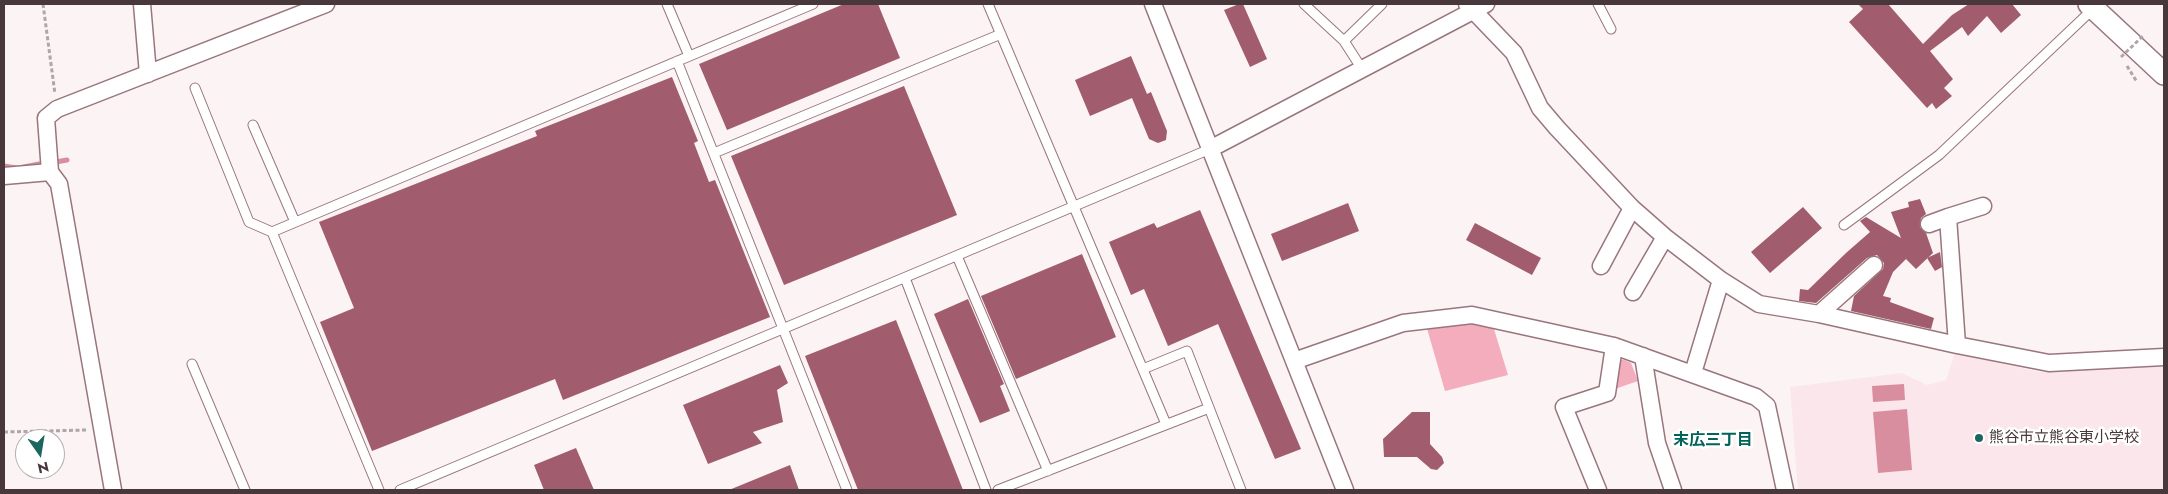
<!DOCTYPE html>
<html>
<head>
<meta charset="utf-8">
<style>
	body { margin:0 }
	#map { position:relative; width:2168px; height:494px; overflow:hidden; background:#fbf3f4; font-family:Jost,sans-serif }
	canvas { display:block }
	.frame { position:absolute; inset:0; border:5px solid #48383b; pointer-events:none }
	.north { position:absolute; left:15px; top:429px; width:50px; height:50px; box-sizing:border-box; background:#fff; border:1px solid #b6afb1; border-radius:50%; rotate:167deg; font-size:14px; font-weight:700; line-height:20px; text-align:center; color:#48383b }
	.north::after { content:''; display:block; margin:auto; width:18px; height:22px; background:#1b665e; clip-path:polygon(50% 0,100% 100%,50% 72%,0 100%) }
</style>
</head>
<body>
<div id="map">
<canvas width="2168" height="494"></canvas>
<div class="frame"></div>
<div class="north">N</div>
</div>
<script>
const g = document.querySelector('canvas').getContext('2d');
g.lineJoin = 'round';
function fill(path, color) { g.fillStyle = color; g.fill(path, 'evenodd'); }
const toPath = rows => new Path2D(rows.map(r => 'M' + r).join(''));
function stroke(path, color, width, dash) { g.strokeStyle = color; g.lineWidth = width; g.lineCap = dash ? 'butt' : 'round'; g.setLineDash(dash || []); g.stroke(path); }
function label(font, color, halo, rows, align = 'center') {
  g.font = font + ' Jost,"Noto Sans JP",sans-serif'; g.lineWidth = 5; g.setLineDash([]); g.textBaseline = 'middle'; g.strokeStyle = halo; g.fillStyle = color; for (const [text, x, y, turn = 0] of rows) {
    g.save(); g.translate(x, y); g.rotate((+turn || 0) * Math.PI / 180); g.textAlign = isNaN(turn) ? turn : align; if (halo) g.strokeText(text, 0, 0); g.fillText(text, 0, 0); g.restore();
  }
}
const built = toPath([
	[1955,353,2039,372,2164,365,2164,490,1798,490,1790,387,1902,373,1927,385,1946,380]
]);
const green = toPath([
	[1475,321,1493,326,1508,375,1445,391,1426,325],
	[1617,360,1624,360,1631,363,1638,381,1612,390]
]);
const water = toPath([
	[1904,384,1905,400,1873,402,1872,386],
	[1907,409,1912,470,1878,473,1873,412]
]);
const stream = toPath([
	[56,162,67,160],
	[4,166,16,168],
	[24,167,39,164]
]);
const building = toPath([
	[844,4,878,4,900,58,727,130,699,64],
	[1239,4,1243,4,1267,59,1250,67,1224,10],
	[1858,4,1888,4,1923,44,1952,15,1969,4,2012,4,2021,15,2001,33,1987,16,1968,36,1962,27,1930,51,1953,79,1944,88,1952,96,1936,109,1932,103,1927,108,1849,22,1863,9],
	[1131,56,1147,94,1151,92,1167,131,1166,140,1158,143,1149,139,1132,98,1090,116,1075,80],
	[672,77,698,141,694,143,709,182,715,180,770,317,563,400,555,379,372,451,320,322,354,308,319,222,537,136,535,131],
	[904,86,957,215,784,285,731,156],
	[1920,199,1926,214,1921,218,1920,227,1926,233,1933,253,1916,269,1906,259,1893,272,1883,296,1891,298,1890,302,1934,318,1931,329,1851,311,1854,296,1883,269,1884,263,1877,255,1867,258,1816,303,1799,301,1800,289,1808,290,1846,253,1870,232,1860,221,1866,217,1901,238,1891,212,1909,207,1908,202],
	[1348,203,1359,231,1282,261,1271,234],
	[1803,207,1822,228,1770,273,1751,252],
	[1200,210,1301,449,1275,459,1218,324,1168,346,1144,289,1131,295,1109,242,1154,223,1157,228],
	[1475,223,1541,258,1532,275,1466,240],
	[1940,252,1942,267,1935,271,1927,258],
	[1082,254,1116,337,1016,379,981,296],
	[968,299,1004,384,1000,386,1010,411,980,423,934,314],
	[896,320,963,490,858,490,805,356],
	[780,365,788,383,777,390,783,422,753,432,762,443,708,464,683,405],
	[1412,412,1430,412,1430,444,1442,457,1444,463,1437,470,1431,469,1417,457,1384,457,1383,439],
	[576,448,594,490,544,490,534,465],
	[790,465,799,490,729,490]
]);
const path = toPath([
	[43,4,55,94],
	[2127,66,2137,82],
	[4,432,86,430]
]);
const service = toPath([
	[667,4,689,56],
	[988,4,1166,424],
	[1304,4,1344,41,1382,4],
	[1598,4,1611,29],
	[1344,41,1362,69],
	[677,61,847,490],
	[195,88,249,222,272,232,379,490],
	[253,125,295,222],
	[714,153,1001,34],
	[1844,225,1939,155,2093,9],
	[272,232,813,4],
	[957,256,1048,471],
	[905,278,986,490],
	[192,364,245,490],
	[1143,369,1187,351,1241,490],
	[400,490,1210,149],
	[998,490,1209,408]
]);
const minor = toPath([
	[142,4,148,74],
	[1153,4,1345,490],
	[1467,4,1514,53,1540,108,1557,128,1632,208,1665,237,1721,280,1759,304,1819,314,1957,345,2049,363,2164,357],
	[1210,149,1486,4],
	[4,176,50,172],
	[1948,217,1983,206],
	[1929,224,1948,217,1957,345],
	[1601,266,1632,208],
	[1633,292,1665,237],
	[1819,314,1874,265],
	[1643,356,1657,443,1673,490],
	[1294,361,1403,323,1472,315,1614,346,1756,397,1767,406,1785,490],
	[1693,373,1721,280],
	[113,490,59,184,50,172,46,118,57,109,326,4],
	[1598,490,1564,407,1607,393,1614,346]
]);
const tertiary = toPath([
	[2089,4,2164,74]
]);
const pathBridge = toPath([
	[2121,57,2144,35]
]);
const markers = [
	[1979,438,5,"#1b665e"]
];
const poiNames = [
	["熊谷市立熊谷東小学校",1989,438]
];
const neighbourhoodNames = [
	["末広三丁目",1713,441]
];
fill(built, '#fbe7eb');
fill(green, '#f3adbc');
fill(water, '#d98ea0');
stroke(stream, '#d98ea0', 5);
fill(building, '#a15c6d');
stroke(service, '#99767d', 11);
stroke(minor, '#99767d', 19);
stroke(tertiary, '#99767d', 24);
stroke(path, '#b0a5a7', 3, [4, 2.5]);
stroke(service, '#fff', 9);
stroke(minor, '#fff', 16);
stroke(tertiary, '#fff', 21);
stroke(pathBridge, '#b0a5a7', 3, [4, 2.5]);
for (const [x, y, r, color] of markers) { const dot = new Path2D(); dot.arc(x, y, r, 0, 2 * Math.PI); g.fillStyle = color; g.fill(dot); stroke(dot, '#fff', 2); }
label('15px', '#48383b', '#fff', poiNames, 'left');
label('bold 16px', '#00645b', '#fff', neighbourhoodNames);
</script>
</body>
</html>
